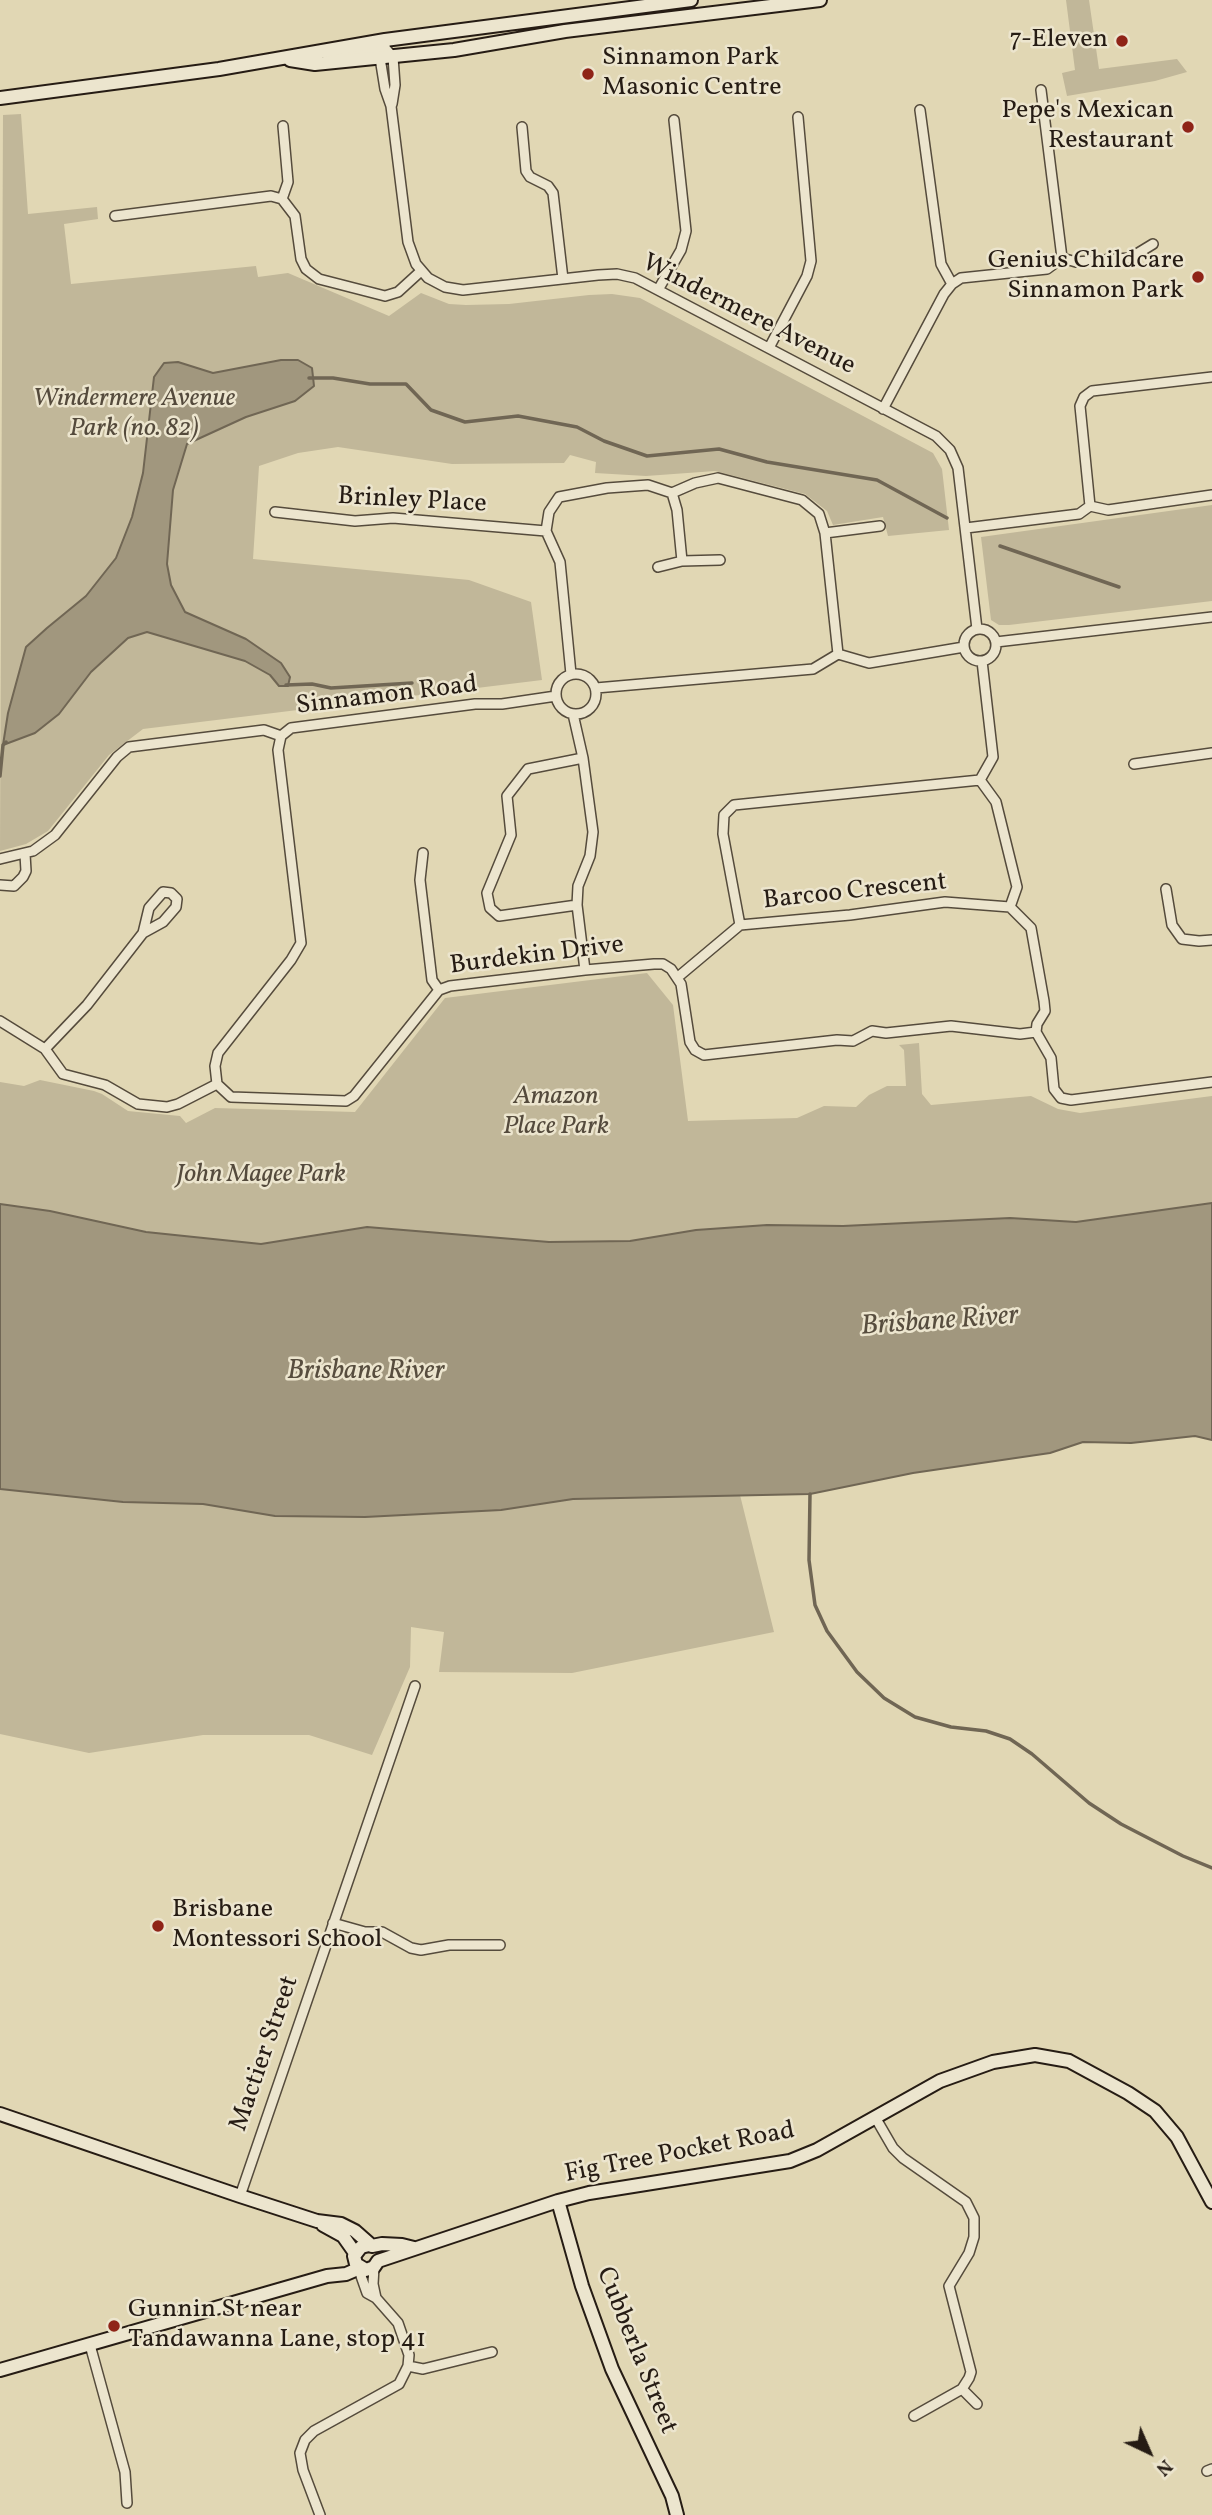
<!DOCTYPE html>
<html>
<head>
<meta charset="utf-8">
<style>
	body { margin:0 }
	#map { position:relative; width:1212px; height:2515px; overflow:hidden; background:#e1d7b4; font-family:Vollkorn,serif }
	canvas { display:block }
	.north { position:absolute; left:1114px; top:2417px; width:70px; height:70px; -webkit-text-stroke:5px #ece5ce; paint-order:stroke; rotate:136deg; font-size:19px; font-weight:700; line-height:28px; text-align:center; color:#261c14 }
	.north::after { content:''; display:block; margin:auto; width:24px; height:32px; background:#261c14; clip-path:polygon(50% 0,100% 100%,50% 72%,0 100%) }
</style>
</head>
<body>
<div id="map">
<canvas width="1212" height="2515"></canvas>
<div class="north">N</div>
</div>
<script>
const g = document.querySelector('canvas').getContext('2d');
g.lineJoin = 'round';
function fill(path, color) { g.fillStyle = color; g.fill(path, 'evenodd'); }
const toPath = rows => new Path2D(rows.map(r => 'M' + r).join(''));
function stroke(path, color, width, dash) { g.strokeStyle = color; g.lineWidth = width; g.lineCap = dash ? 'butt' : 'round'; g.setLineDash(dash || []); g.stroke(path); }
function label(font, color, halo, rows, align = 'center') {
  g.font = font + ' Vollkorn,serif'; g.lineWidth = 5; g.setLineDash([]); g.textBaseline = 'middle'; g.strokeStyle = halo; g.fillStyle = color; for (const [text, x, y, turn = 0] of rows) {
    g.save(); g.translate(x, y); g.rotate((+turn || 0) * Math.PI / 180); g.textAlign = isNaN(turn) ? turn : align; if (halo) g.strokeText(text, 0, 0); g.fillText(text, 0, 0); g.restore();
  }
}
const green = toPath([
	[1066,0,1089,0,1099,69,1177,59,1187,72,1155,81,1067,96,1062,73,1075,70],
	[21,114,28,214,97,207,98,219,64,224,71,284,256,266,258,277,288,273,389,316,421,293,449,304,466,305,509,304,589,295,612,294,640,298,933,453,942,469,949,530,888,536,883,517,833,525,827,511,805,494,715,471,646,476,595,473,596,462,570,455,564,463,452,464,338,447,298,453,259,466,253,559,469,580,531,602,542,680,143,729,109,755,48,831,26,844,0,851,3,115],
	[1212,505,1212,601,1009,625,999,625,991,620,981,537],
	[647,973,673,1005,688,1121,797,1118,824,1106,856,1107,869,1095,887,1086,906,1086,904,1050,899,1045,919,1043,922,1094,931,1105,1031,1096,1058,1109,1080,1113,1212,1096,1212,1203,1076,1222,1010,1218,843,1226,767,1225,696,1230,630,1241,549,1242,367,1227,261,1244,146,1232,50,1211,0,1204,0,1082,24,1086,40,1080,94,1091,102,1094,128,1111,180,1116,186,1123,215,1108,355,1112,445,998],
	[0,1489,123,1502,203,1504,275,1516,365,1517,501,1510,573,1499,740,1495,774,1632,572,1673,439,1672,444,1632,411,1627,410,1667,372,1755,309,1735,203,1735,89,1753,0,1734]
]);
const water = toPath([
	[281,360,298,360,312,368,314,386,295,401,246,417,187,444,173,490,167,564,171,585,185,612,246,639,281,663,290,677,288,686,279,686,270,675,245,661,147,632,128,638,91,672,59,714,35,733,3,745,8,713,26,647,47,628,86,596,116,558,132,517,143,473,154,377,164,363,178,362,213,373,281,360],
	[1212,1203,1212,1440,1195,1436,1131,1443,1083,1442,1050,1453,913,1473,810,1494,573,1499,501,1510,365,1517,275,1516,203,1504,123,1502,0,1489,0,1204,50,1211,146,1232,261,1244,367,1227,549,1242,630,1241,696,1230,767,1225,843,1226,1010,1218,1076,1222,1212,1203]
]);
const stream = toPath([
	[309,378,333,378,370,384,406,384,431,410,465,422,518,416,577,427,604,441,647,456,719,449,767,462,877,480,947,518],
	[1000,546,1119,587],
	[286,685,312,684,331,688,412,683],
	[0,776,3,745,6,742],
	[810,1494,809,1560,815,1605,827,1631,857,1672,884,1698,915,1717,951,1727,986,1731,1010,1739,1032,1754,1089,1803,1121,1824,1183,1856,1212,1868]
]);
const street = toPath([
	[385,40,385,48,380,58,385,89,391,106,408,242,416,264,428,278,445,287,463,290,598,275,617,274,635,278,936,436,950,450,958,468,977,629],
	[326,54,334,56,385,48,393,57,395,85,392,104],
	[1041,90,1062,258],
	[920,110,941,264,952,284],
	[522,127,526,171,530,177,548,186,553,193,563,279],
	[282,199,288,182,283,126],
	[115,216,271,196,282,199,295,216,301,259,306,269,319,279,385,296,398,292,421,271],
	[658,290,681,250,686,231,674,120],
	[769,348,807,276,811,261,798,117],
	[883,409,944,294,952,284,961,278,1047,269,1062,258,1076,262,1130,258,1153,244],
	[672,493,677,510,682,561],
	[1090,506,1080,406,1084,397,1092,391,1212,377],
	[275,512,355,521,393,518,546,531],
	[966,528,1079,514,1090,506,1108,510,1212,495],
	[825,533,880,526],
	[658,567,682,561,720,560],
	'964 645a16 16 0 1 1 32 0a16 16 0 1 1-32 0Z',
	[996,642,1212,617],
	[982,661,993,757,980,780,996,802,1017,887,1010,907,1031,928,1044,1001,1045,1011,1037,1024,1036,1032,1051,1058,1054,1089,1061,1098,1071,1100,1212,1082],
	'556 694a20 20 0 1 1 40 0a20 20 0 1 1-40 0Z',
	[571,674,560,562,546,531,549,512,559,497,607,488,648,485,672,493,695,483,718,478,802,500,819,514,825,533,838,654],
	[596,688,813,669,838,654,869,663,964,647],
	[573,714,583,758,593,832,590,856,578,886,577,905,585,970],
	[281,736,278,750,301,943,291,960,218,1053,215,1066,217,1084,231,1097,346,1101,354,1096,439,990,450,986,585,970,654,964,663,964,671,969,681,984,690,1042,695,1050,704,1055,837,1040,853,1041,872,1031,886,1033,951,1026,1020,1034,1036,1032],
	[1134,764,1212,753],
	[980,780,734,805,724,815,723,834,740,925,850,915,945,902,1010,907],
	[423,853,420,880,432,980,439,990],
	[0,859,33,851,55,835,117,757,129,747,264,730,281,736,291,728,475,704,502,704,556,696],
	[0,885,14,886,23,877,26,871,25,854],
	[1166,889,1172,925,1182,939,1199,941,1212,940],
	[577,905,499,916,490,908,487,893,511,835,507,796,528,769,583,758],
	[678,977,740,925],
	[0,1021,45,1049,63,1074,105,1085,138,1104,167,1107,178,1104,217,1084],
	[45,1049,87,1005,143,933,163,922,176,907,177,899,171,893,163,892,149,908,143,933],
	[333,1923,365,1932,382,1932,411,1948,421,1950,449,1945,500,1945],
	[875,2117,893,2148,903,2158,966,2202,974,2218,974,2237,969,2253,949,2286,971,2372,969,2378,962,2389,914,2416],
	[240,2196,415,1686],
	[374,2267,373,2284,376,2298],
	[90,2345,125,2472,127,2503],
	[408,2366,423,2369,492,2352],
	[962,2389,977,2404],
	[1207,2471,1212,2469],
	[320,2515,303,2470,300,2453,305,2440,314,2431,399,2384,408,2366,409,2355,398,2323,376,2298,367,2293,361,2276,362,2269]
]);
const secondary = toPath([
	[290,60,315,64,454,50,565,31,820,0],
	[0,98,219,69,385,40,691,0],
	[0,2114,240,2196,317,2221,341,2224,355,2231,372,2246,382,2244,402,2245,414,2248],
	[558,2201,582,2286,612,2369,672,2496,677,2515],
	[323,2225,343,2236,355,2253],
	[369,2245,361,2247,354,2256,356,2264,366,2270,374,2267,378,2261,558,2201,589,2193,790,2161,817,2150,940,2081,993,2062,1035,2055,1069,2061,1128,2093,1155,2111,1177,2137,1212,2202],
	[0,2370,327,2276,346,2274,360,2268]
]);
const markers = [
	[1122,41,7,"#8f2418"],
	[588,74,7,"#8f2418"],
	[1188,127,7,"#8f2418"],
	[1198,277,7,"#8f2418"],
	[158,1926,7,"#8f2418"],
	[114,2326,7,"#8f2418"]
];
const poiNames = [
	["7-Eleven",1108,41],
	["Sinnamon Park",602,59,"left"],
	["Masonic Centre",602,89,"left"],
	["Pepe's Mexican",1174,112],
	["Restaurant",1174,142],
	["Genius Childcare",1184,262],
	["Sinnamon Park",1184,292],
	["Brisbane",172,1911,"left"],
	["Montessori School",172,1941,"left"],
	["Gunnin St near",128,2311,"left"],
	["Tandawanna Lane, stop 41",128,2341,"left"]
];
const streetNames = [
	["Windermere Avenue",748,316,27],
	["Brinley Place",412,502,3],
	["Sinnamon Road",387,697,-7],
	["Barcoo Crescent",855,893,-6],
	["Burdekin Drive",537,957,-7],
	["Mactier Street",266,2054,-71],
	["Fig Tree Pocket Road",680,2154,-11],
	["Cubberla Street",635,2351,68]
];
const parkNames = [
	["Windermere Avenue",134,400],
	["Park (no. 82)",134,430],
	["Amazon",556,1098],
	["Place Park",556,1128],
	["John Magee Park",261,1176]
];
const waterNames = [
	["Brisbane River",940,1323,-4],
	["Brisbane River",366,1373]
];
fill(green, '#c1b799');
fill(water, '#a1977e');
stroke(water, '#706654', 2);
stroke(stream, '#706654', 3.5);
stroke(street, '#554b3c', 12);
stroke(secondary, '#261c14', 16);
stroke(street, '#ece5ce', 9);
stroke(secondary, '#ece5ce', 12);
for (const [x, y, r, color] of markers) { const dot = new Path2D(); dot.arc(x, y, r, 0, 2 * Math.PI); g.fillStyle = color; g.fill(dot); stroke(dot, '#ece5ce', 2.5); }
label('26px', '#261c14', '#ece5ce', poiNames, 'right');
label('26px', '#261c14', '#ece5ce', streetNames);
label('italic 26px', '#544a3c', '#ece5ce', parkNames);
label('italic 28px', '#574d3e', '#ece5ce', waterNames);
</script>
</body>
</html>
